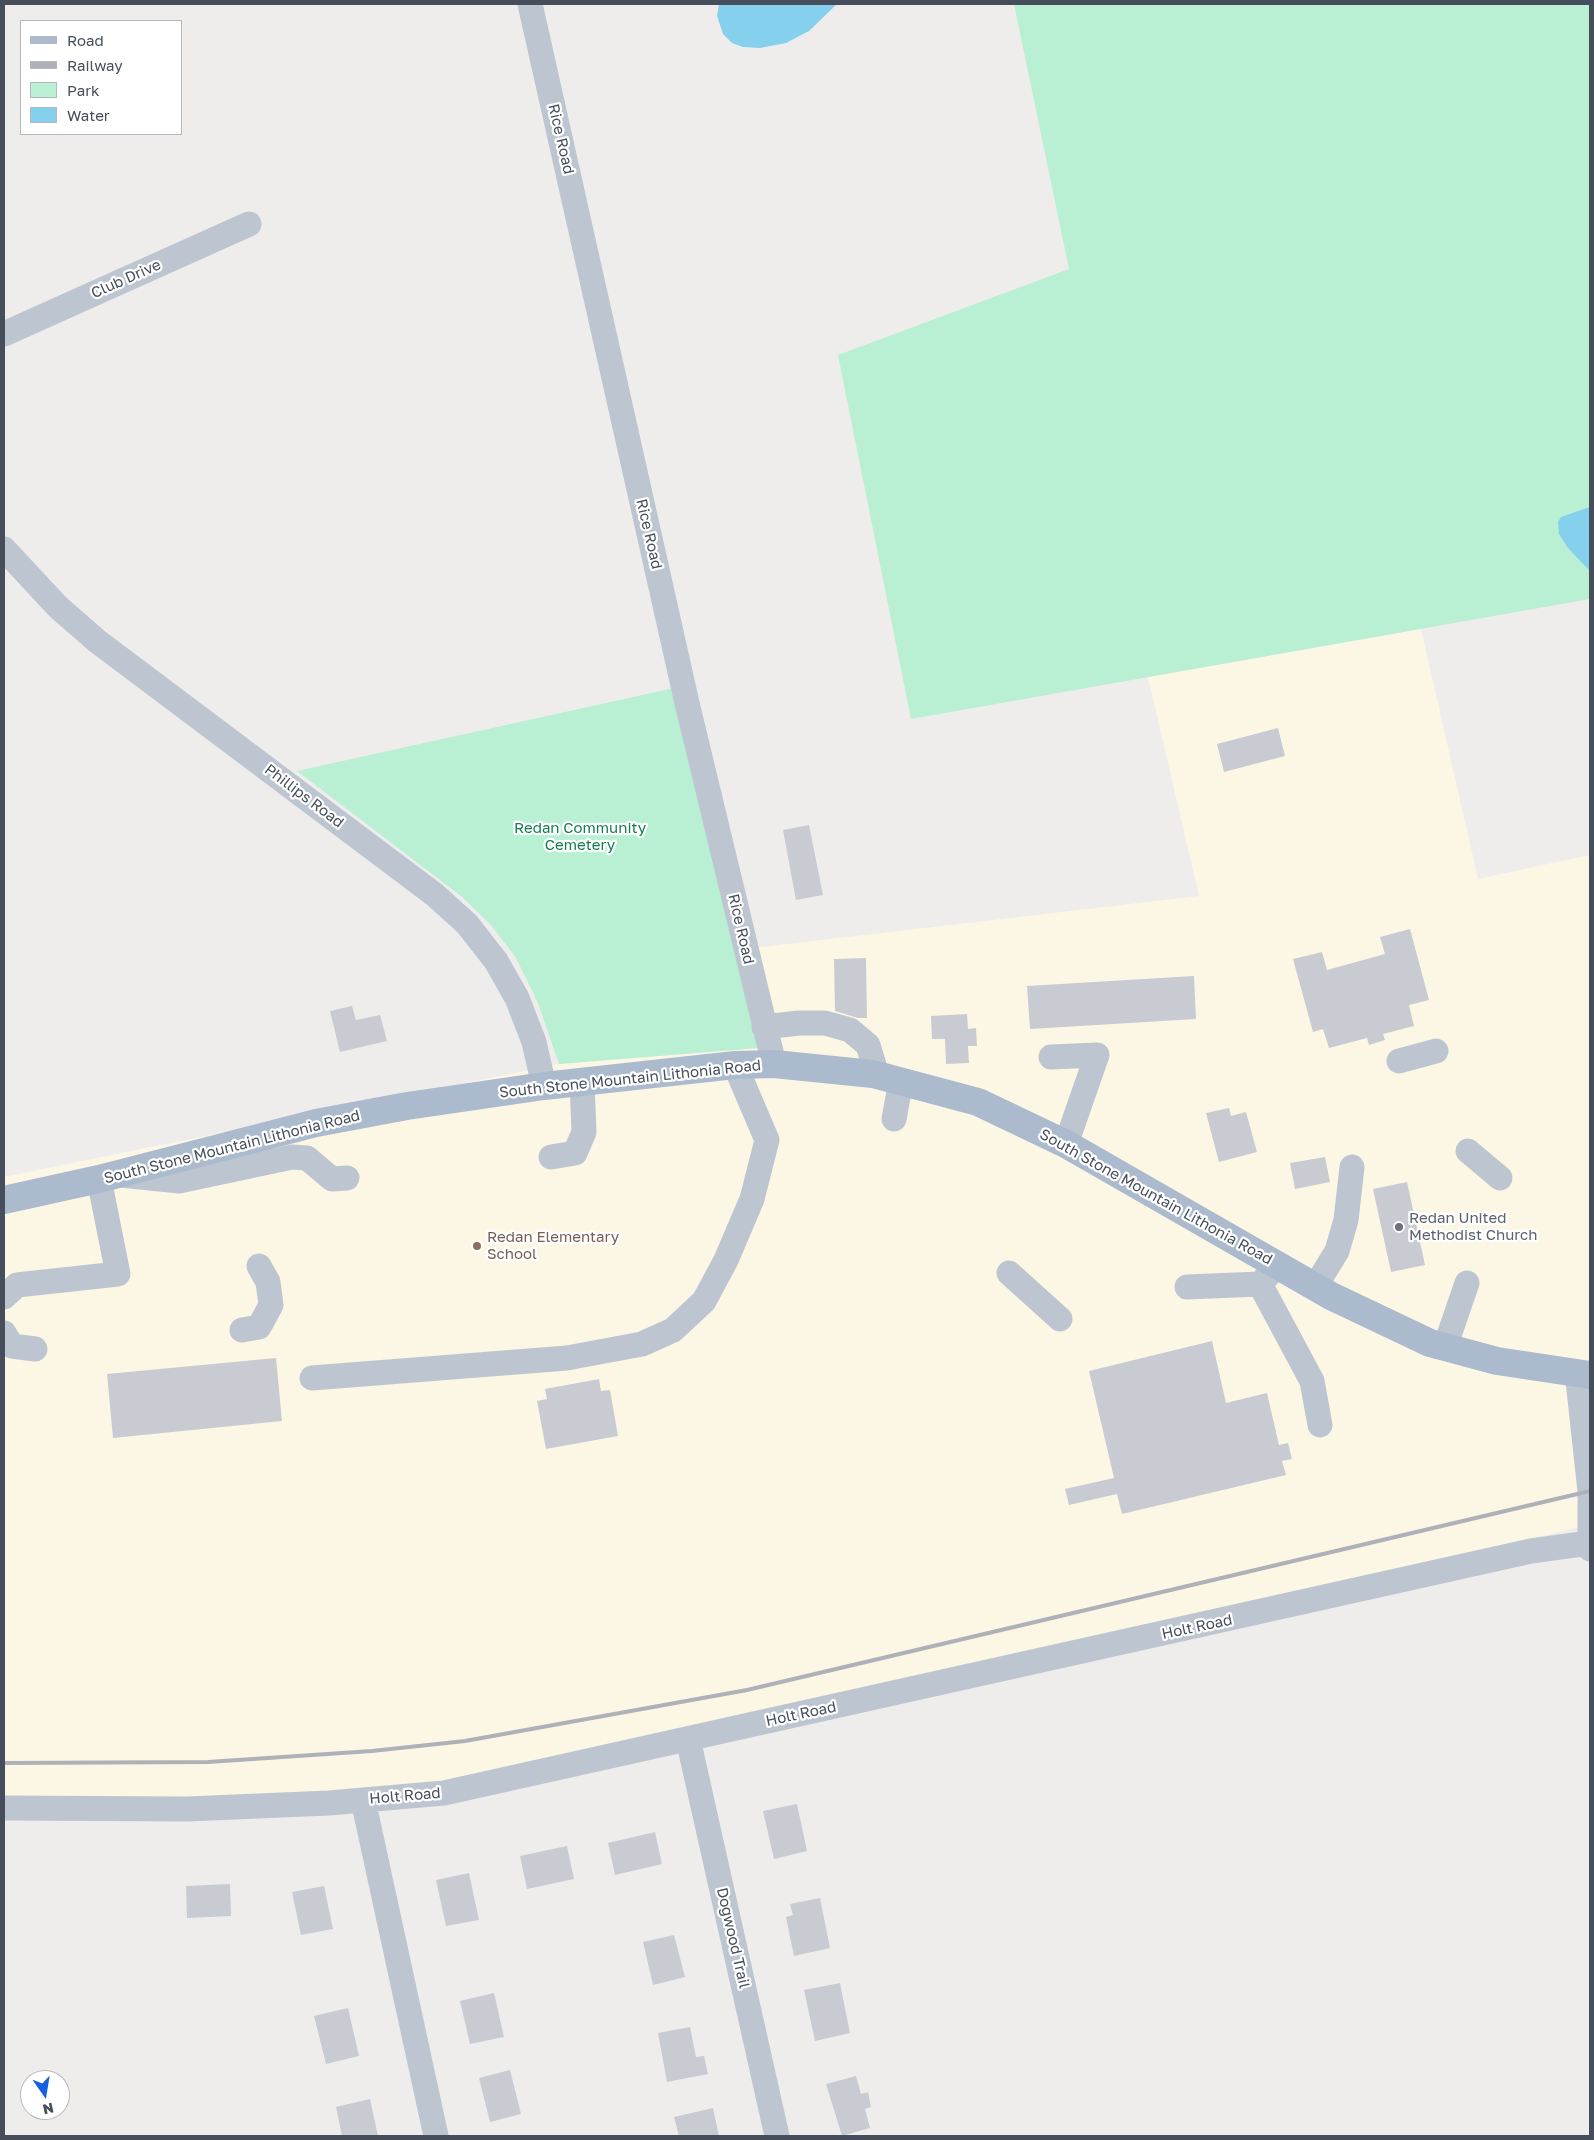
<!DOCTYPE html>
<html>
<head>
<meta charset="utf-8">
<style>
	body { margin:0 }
	#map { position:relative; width:1594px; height:2140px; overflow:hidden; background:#efedec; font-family:"Golos Text",sans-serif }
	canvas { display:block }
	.frame { position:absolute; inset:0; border:5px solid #454e5a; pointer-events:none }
	.legend { position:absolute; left:20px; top:20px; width:162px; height:115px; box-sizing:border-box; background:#fff; border:1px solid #b5b8bd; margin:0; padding:6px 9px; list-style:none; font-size:15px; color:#454e5a }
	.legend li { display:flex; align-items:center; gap:10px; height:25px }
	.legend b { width:25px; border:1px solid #b5b8bd }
	.north { position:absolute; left:20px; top:2070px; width:50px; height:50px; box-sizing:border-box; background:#fff; border:1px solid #b5b8bd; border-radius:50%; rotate:167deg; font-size:14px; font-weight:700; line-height:20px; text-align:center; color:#454e5a }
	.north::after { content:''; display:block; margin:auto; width:18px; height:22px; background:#1460e1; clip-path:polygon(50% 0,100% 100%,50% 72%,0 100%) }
</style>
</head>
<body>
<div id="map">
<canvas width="1594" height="2140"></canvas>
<div class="frame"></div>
<ul class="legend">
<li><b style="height:6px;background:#abbacd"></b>Road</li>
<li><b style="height:6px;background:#aeb1b7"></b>Railway</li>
<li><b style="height:14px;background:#b9efd2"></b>Park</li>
<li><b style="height:14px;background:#84d0ed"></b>Water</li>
</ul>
<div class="north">N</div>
</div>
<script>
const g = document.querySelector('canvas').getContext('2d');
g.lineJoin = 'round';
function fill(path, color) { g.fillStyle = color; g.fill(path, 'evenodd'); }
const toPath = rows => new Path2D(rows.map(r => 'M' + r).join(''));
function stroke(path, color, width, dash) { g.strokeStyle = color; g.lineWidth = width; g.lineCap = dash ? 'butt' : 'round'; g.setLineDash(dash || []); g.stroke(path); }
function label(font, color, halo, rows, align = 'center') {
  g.font = font + ' "Golos Text",sans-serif'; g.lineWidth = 4.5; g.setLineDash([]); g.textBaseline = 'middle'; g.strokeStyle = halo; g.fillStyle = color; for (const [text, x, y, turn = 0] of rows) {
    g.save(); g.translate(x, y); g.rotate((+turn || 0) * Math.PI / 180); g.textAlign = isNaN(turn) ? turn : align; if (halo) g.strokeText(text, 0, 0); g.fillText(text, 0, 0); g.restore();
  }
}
const commercial = toPath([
	[1421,629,1478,879,1590,855,1590,1525,439,1787,4,1807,4,1177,559,1064,759,1048,736,950,1199,896,1148,677]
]);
const green = toPath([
	[1014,4,1590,4,1590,599,911,719,838,355,1069,269],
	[674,688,759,1048,559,1064,538,1003,515,956,490,924,461,896,297,771]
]);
const water = toPath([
	[719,4,837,4,809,31,786,43,760,48,743,47,732,43,723,34,717,16],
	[1590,507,1590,571,1568,548,1559,534,1558,522,1561,517]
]);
const building = toPath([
	[1278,728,1285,756,1224,772,1217,744],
	[809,825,823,895,796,900,783,830],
	[1410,929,1429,1000,1409,1005,1414,1026,1383,1034,1385,1040,1369,1045,1367,1038,1329,1048,1323,1029,1313,1032,1293,959,1322,952,1327,970,1385,954,1380,937],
	[866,958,867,1018,858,1018,835,1011,834,959],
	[1194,976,1196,1019,1030,1029,1027,986],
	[352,1006,356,1020,380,1015,387,1041,340,1052,330,1011],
	[967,1014,968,1029,976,1028,977,1046,968,1046,969,1063,946,1064,945,1039,932,1039,931,1016],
	[1229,1108,1231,1116,1246,1112,1257,1152,1219,1162,1206,1113],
	[1325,1157,1330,1182,1295,1189,1290,1163],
	[1407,1182,1425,1265,1391,1272,1373,1189],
	[1212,1341,1226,1403,1267,1393,1279,1445,1288,1443,1292,1459,1282,1461,1286,1475,1122,1514,1117,1494,1069,1505,1065,1489,1114,1478,1089,1371],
	[276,1358,282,1421,113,1438,107,1374],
	[599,1379,601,1391,610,1390,618,1436,546,1449,537,1401,547,1399,545,1389],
	[797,1804,807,1851,774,1859,763,1811],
	[655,1832,662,1864,615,1875,608,1843],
	[567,1846,574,1879,527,1889,520,1856],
	[469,1873,479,1920,446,1926,436,1880],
	[230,1884,231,1916,187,1918,186,1886],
	[324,1886,333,1929,301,1935,292,1892],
	[820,1898,830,1948,794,1956,786,1917,793,1915,790,1904],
	[674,1935,685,1977,653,1985,643,1942],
	[840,1983,850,2033,815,2041,804,1990],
	[494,1993,504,2037,470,2044,460,2001],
	[348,2008,359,2056,326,2064,314,2016],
	[690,2027,696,2057,704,2056,708,2074,667,2082,658,2033],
	[510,2070,521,2114,490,2122,479,2078],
	[856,2076,861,2094,868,2092,871,2107,865,2109,870,2128,842,2136,826,2084],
	[370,2099,378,2136,342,2136,336,2107],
	[713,2108,719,2136,679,2136,674,2117]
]);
const minor = toPath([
	[530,4,687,703,774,1064],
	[4,334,249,224],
	[4,549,58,607,97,641,435,895,467,924,496,961,517,998,534,1042,544,1086],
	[764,1027,799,1023,825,1023,850,1030,868,1045,877,1075],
	[1051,1057,1097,1055,1066,1144],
	[1399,1061,1436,1051],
	[894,1119,901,1081],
	[1468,1151,1500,1178],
	[551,1157,575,1153,584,1132,582,1082],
	[121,1175,179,1181,292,1157,307,1158,332,1179,347,1178],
	[1009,1273,1060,1319],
	[1260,1284,1312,1381,1320,1425],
	[1187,1287,1260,1284,1271,1272],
	[1315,1287,1337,1251,1346,1220,1352,1167],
	[4,1297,17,1285,118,1274,99,1179],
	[242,1330,259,1327,271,1305,268,1282,259,1266],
	[4,1333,12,1346,35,1349],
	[1445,1347,1467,1283],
	[1577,1372,1590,1491,1590,1549],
	[312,1378,567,1358,642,1344,673,1330,704,1301,726,1260,752,1199,767,1140,735,1065],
	[688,1739,777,2136],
	[363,1800,436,2136],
	[4,1808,187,1809,329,1803,444,1793,1531,1551,1589,1543]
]);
const major = toPath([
	[4,1200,99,1179,316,1123,407,1106,544,1086,735,1065,774,1064,873,1074,978,1102,1066,1144,1331,1296,1430,1343,1497,1361,1590,1375]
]);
const rail = toPath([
	[4,1763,208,1762,372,1751,465,1741,747,1690,1590,1491]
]);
const markers = [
	[1399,1227,5,"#6b7280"],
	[477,1246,5,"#8d6e63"]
];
const streetNames = [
	["Rice Road",561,139,77],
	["Club Drive",126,279,-24],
	["Rice Road",649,534,77],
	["Phillips Road",304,796,37],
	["Rice Road",741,929,77],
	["South Stone Mountain Lithonia Road",630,1079,-6],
	["South Stone Mountain Lithonia Road",232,1147,-14],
	["South Stone Mountain Lithonia Road",1156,1197,29],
	["Holt Road",1197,1627,-12],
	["Holt Road",801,1714,-12],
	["Holt Road",405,1796,-5],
	["Dogwood Trail",733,1938,77]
];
const parkNames = [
	["Redan Community",580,828],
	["Cemetery",580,845]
];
const worshipNames = [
	["Redan United",1409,1218],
	["Methodist Church",1409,1235]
];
const educationNames = [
	["Redan Elementary",487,1237],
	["School",487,1254]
];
fill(commercial, '#fcf7e4');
fill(green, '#b9efd2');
fill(water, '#84d0ed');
fill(building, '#c9cbd3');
stroke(minor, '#bdc6d0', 25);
stroke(major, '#abbacd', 28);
stroke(rail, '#aeb1b7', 4);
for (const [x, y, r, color] of markers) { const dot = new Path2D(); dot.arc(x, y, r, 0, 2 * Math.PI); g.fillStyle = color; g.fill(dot); stroke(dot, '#fff', 2); }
label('15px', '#454e5a', '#fff', streetNames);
label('15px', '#147d50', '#fff', parkNames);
label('15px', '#5b616d', '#fff', worshipNames, 'left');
label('15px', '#785e54', '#fff', educationNames, 'left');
</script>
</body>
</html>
